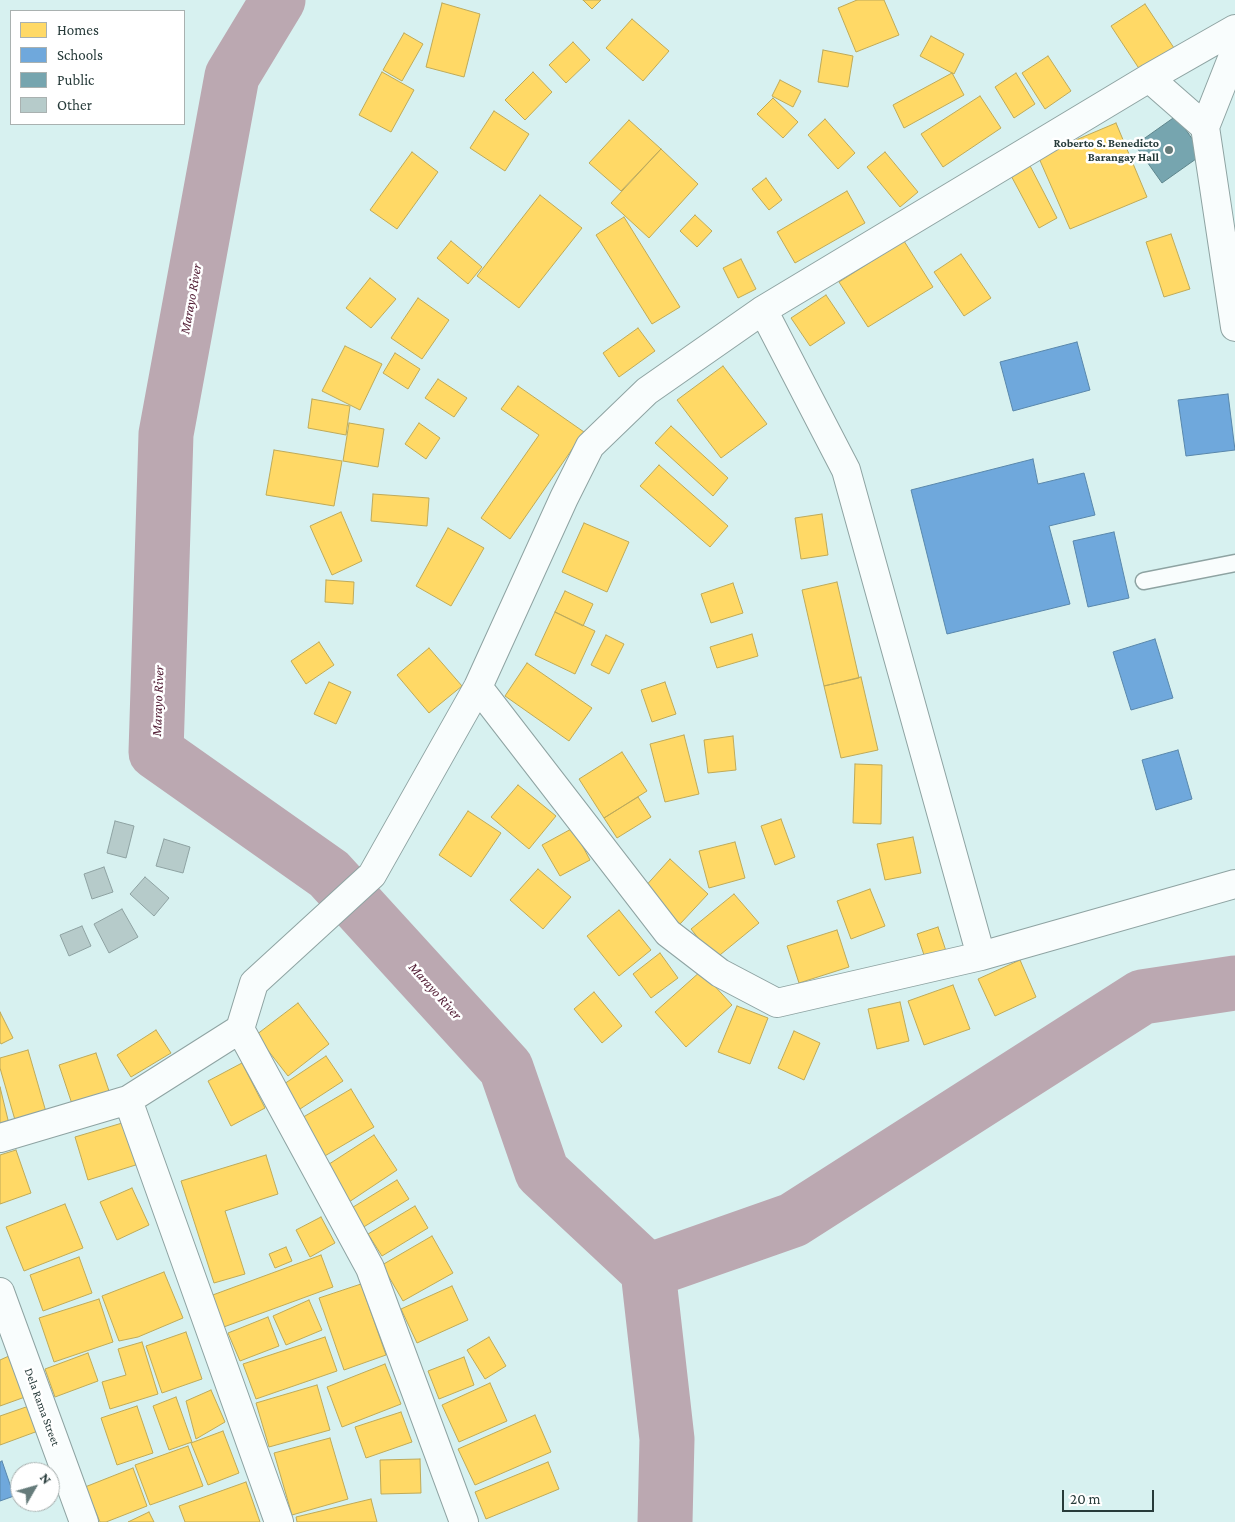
<!DOCTYPE html>
<html>
<head>
<meta charset="utf-8">
<style>
	body { margin:0 }
	#map { position:relative; width:1235px; height:1522px; overflow:hidden; background:#d7f1f0; font-family:"Crimson Pro",serif }
	canvas { display:block }
	.legend { position:absolute; left:10px; top:10px; width:175px; height:115px; box-sizing:border-box; background:#fff; border:1px solid #a9b1b0; margin:0; padding:6px 9px; list-style:none; font-size:15px; color:#273b3a }
	.legend li { display:flex; align-items:center; gap:10px; height:25px }
	.legend b { width:25px; border:1px solid #a9b1b0 }
	.north { position:absolute; left:10px; top:1462px; width:50px; height:50px; box-sizing:border-box; background:#fff; border:1px solid #a9b1b0; border-radius:50%; rotate:52deg; font-size:14px; font-weight:700; line-height:20px; text-align:center; color:#273b3a }
	.north::after { content:''; display:block; margin:auto; width:18px; height:22px; background:#657b7a; clip-path:polygon(50% 0,100% 100%,50% 72%,0 100%) }
	.scale { position:absolute; left:1062px; top:1490px; width:92px; height:22px; box-sizing:border-box; border:2px solid #273b3a; border-top:0; padding-left:6px; font-size:15px; line-height:18px; white-space:nowrap; color:#273b3a; -webkit-text-stroke:4px #fff; paint-order:stroke }
</style>
</head>
<body>
<div id="map">
<canvas width="1235" height="1522"></canvas>
<ul class="legend">
<li><b style="height:14px;background:#ffd966"></b>Homes</li>
<li><b style="height:14px;background:#6fa8dc"></b>Schools</li>
<li><b style="height:14px;background:#76a5af"></b>Public</li>
<li><b style="height:14px;background:#b6cbca"></b>Other</li>
</ul>
<div class="north">N</div>
<div class="scale">20 m</div>
</div>
<script>
const g = document.querySelector('canvas').getContext('2d');
g.lineJoin = 'round';
function fill(path, color) { g.fillStyle = color; g.fill(path, 'evenodd'); }
const toPath = rows => new Path2D(rows.map(r => 'M' + r).join(''));
function stroke(path, color, width, dash) { g.strokeStyle = color; g.lineWidth = width; g.lineCap = dash ? 'butt' : 'round'; g.setLineDash(dash || []); g.stroke(path); }
function label(font, color, halo, rows, align = 'center') {
  g.font = font + ' "Crimson Pro",serif'; g.lineWidth = 5; g.setLineDash([]); g.textBaseline = 'middle'; g.strokeStyle = halo; g.fillStyle = color; for (const [text, x, y, turn = 0] of rows) {
    g.save(); g.translate(x, y); g.rotate((+turn || 0) * Math.PI / 180); g.textAlign = isNaN(turn) ? turn : align; if (halo) g.strokeText(text, 0, 0); g.fillText(text, 0, 0); g.restore();
  }
}
const homes = toPath([
	[583,0,601,0,592,9,583,0],
	[857,0,884,0,899,35,856,52,838,8,857,0],
	[442,3,480,14,464,77,426,67,442,3],
	[1145,4,1174,48,1140,70,1111,26,1145,4],
	[632,19,669,51,643,81,606,48,632,19],
	[404,33,423,44,402,81,383,70,404,33],
	[931,36,964,54,954,74,920,56,931,36],
	[573,42,590,60,566,83,549,65,573,42],
	[823,50,853,56,848,87,818,82,823,50],
	[1048,56,1071,91,1045,109,1022,73,1048,56],
	[382,72,414,90,391,132,359,115,382,72],
	[533,72,552,92,525,120,505,100,533,72],
	[952,73,964,95,904,128,893,105,952,73],
	[1016,73,1035,104,1014,118,995,87,1016,73],
	[780,80,801,91,793,107,772,96,780,80],
	[980,96,1001,128,943,167,921,134,980,96],
	[773,98,798,122,783,138,757,114,773,98],
	[494,111,529,134,505,171,470,148,494,111],
	[825,119,855,153,838,169,808,135,825,119],
	[629,120,661,149,621,191,589,163,629,120],
	[1116,123,1147,197,1070,229,1038,156,1116,123],
	[661,149,698,184,649,238,611,203,661,149],
	[412,152,438,172,397,229,370,210,412,152],
	[885,152,918,192,900,207,867,167,885,152],
	[1027,160,1057,218,1039,228,1008,170,1027,160],
	[766,178,782,200,769,210,752,189,766,178],
	[847,191,865,223,795,263,777,232,847,191],
	[540,195,582,228,519,308,477,276,540,195],
	[695,215,712,231,697,247,680,231,695,215],
	[624,217,680,307,652,324,596,235,624,217],
	[1171,234,1190,289,1164,297,1146,242,1171,234],
	[451,241,482,267,468,284,437,258,451,241],
	[904,241,933,287,868,327,839,282,904,241],
	[961,254,991,298,964,316,934,272,961,254],
	[741,259,756,289,738,298,723,268,741,259],
	[370,278,396,299,371,328,346,308,370,278],
	[826,295,845,323,810,346,791,318,826,295],
	[418,298,449,320,422,359,391,338,418,298],
	[638,328,655,351,619,377,603,353,638,328],
	[345,346,382,364,360,410,322,391,345,346],
	[395,353,420,369,408,389,383,373,395,353],
	[723,366,767,424,721,458,677,400,723,366],
	[438,379,467,398,454,417,425,398,438,379],
	[518,386,584,432,510,539,481,518,539,435,501,409,518,386],
	[312,399,350,406,346,435,308,428,312,399],
	[349,423,384,429,378,467,343,461,349,423],
	[419,423,440,438,426,459,405,444,419,423],
	[671,426,728,478,713,496,655,443,671,426],
	[274,450,342,461,334,506,266,495,274,450],
	[659,465,728,526,710,547,640,486,659,465],
	[373,494,429,498,427,526,371,521,373,494],
	[341,512,362,561,332,575,310,526,341,512],
	[822,514,828,555,801,559,795,518,822,514],
	[584,523,629,542,607,592,562,572,584,523],
	[448,528,484,548,451,606,416,586,448,528],
	[326,580,354,582,353,604,325,602,326,580],
	[837,582,859,678,824,686,802,590,837,582],
	[733,583,743,613,711,623,701,594,733,583],
	[565,591,593,604,583,626,555,612,565,591],
	[555,612,595,631,575,674,535,655,555,612],
	[752,634,758,656,717,668,710,647,752,634],
	[606,635,624,644,609,674,591,665,606,635],
	[319,642,334,665,306,684,291,661,319,642],
	[429,648,462,686,429,713,397,675,429,648],
	[527,663,592,708,569,741,505,696,527,663],
	[861,677,878,750,841,758,824,686,861,677],
	[329,682,351,692,336,724,314,714,329,682],
	[665,682,676,714,652,722,641,690,665,682],
	[684,735,699,794,665,802,650,744,684,735],
	[733,736,736,770,708,773,704,740,733,736],
	[622,752,647,791,604,818,579,779,622,752],
	[855,764,882,765,881,824,853,823,855,764],
	[518,785,556,816,529,849,491,817,518,785],
	[638,797,651,817,617,838,604,818,638,797],
	[468,811,501,833,471,877,439,855,468,811],
	[781,819,795,857,775,865,761,826,781,819],
	[573,828,590,860,560,876,542,845,573,828],
	[913,837,921,873,885,880,877,844,913,837],
	[735,842,745,878,709,888,699,851,735,842],
	[670,859,708,894,680,924,643,889,670,859],
	[538,869,571,897,543,929,510,900,538,869],
	[870,889,885,926,851,939,837,901,870,889],
	[734,894,759,923,715,959,691,929,734,894],
	[619,910,651,950,619,976,587,936,619,910],
	[938,927,946,951,925,958,917,934,938,927],
	[837,930,849,967,799,983,787,946,837,930],
	[660,953,678,978,651,998,633,974,660,953],
	[1020,960,1036,997,995,1016,978,979,1020,960],
	[701,971,732,1005,686,1047,655,1012,701,971],
	[953,985,970,1029,924,1045,908,1001,953,985],
	[594,992,622,1026,602,1043,574,1009,594,992],
	[900,1002,909,1041,877,1049,868,1009,900,1002],
	[298,1003,329,1044,288,1076,256,1035,298,1003],
	[737,1006,768,1018,750,1064,718,1052,737,1006],
	[0,1012,13,1038,1,1044,0,1042,0,1012],
	[156,1030,171,1053,131,1077,117,1055,156,1030],
	[794,1031,820,1043,804,1080,778,1068,794,1031],
	[28,1050,46,1112,15,1120,0,1068,0,1058,28,1050],
	[96,1053,109,1091,72,1104,59,1065,96,1053],
	[326,1056,343,1081,300,1109,284,1084,326,1056],
	[242,1063,265,1108,231,1126,208,1081,242,1063],
	[0,1087,9,1124,0,1126,0,1087],
	[351,1089,374,1127,323,1157,300,1119,351,1089],
	[129,1121,142,1163,88,1180,75,1137,129,1121],
	[374,1135,397,1170,346,1204,323,1168,374,1135],
	[16,1150,31,1193,0,1204,0,1155,16,1150],
	[266,1155,278,1194,225,1211,245,1274,214,1283,181,1181,266,1155],
	[397,1180,409,1199,362,1228,350,1209,397,1180],
	[132,1188,149,1225,117,1240,100,1202,132,1188],
	[65,1204,83,1248,24,1271,6,1227,65,1204],
	[415,1206,428,1228,382,1256,368,1234,415,1206],
	[321,1217,335,1243,310,1257,296,1230,321,1217],
	[432,1236,453,1273,403,1301,382,1265,432,1236],
	[286,1247,292,1261,275,1268,269,1254,286,1247],
	[321,1255,333,1287,221,1328,210,1296,321,1255],
	[79,1257,92,1293,43,1311,30,1275,79,1257],
	[164,1272,183,1318,138,1337,119,1341,102,1296,164,1272],
	[361,1284,386,1355,344,1370,319,1298,361,1284],
	[452,1286,468,1320,417,1343,401,1309,452,1286],
	[99,1299,113,1342,54,1362,39,1318,99,1299],
	[309,1300,322,1330,286,1345,273,1316,309,1300],
	[268,1317,279,1346,240,1361,228,1333,268,1317],
	[186,1332,202,1379,162,1393,146,1346,186,1332],
	[325,1337,337,1371,256,1399,243,1364,325,1337],
	[489,1337,506,1366,485,1379,467,1350,489,1337],
	[142,1342,158,1394,110,1409,102,1382,126,1375,118,1349,142,1342],
	[88,1353,98,1381,55,1397,45,1369,88,1353],
	[9,1356,25,1397,0,1406,0,1360,9,1356],
	[464,1357,474,1385,439,1399,428,1371,464,1357],
	[385,1364,401,1404,342,1427,327,1387,385,1364],
	[490,1383,507,1421,459,1442,442,1405,490,1383],
	[317,1385,330,1430,269,1447,256,1403,317,1385],
	[211,1390,225,1422,196,1439,186,1401,211,1390],
	[176,1397,192,1442,169,1450,153,1406,176,1397],
	[29,1406,38,1431,0,1445,0,1416,29,1406],
	[137,1406,153,1453,117,1465,101,1418,137,1406],
	[401,1412,412,1442,366,1458,355,1427,401,1412],
	[535,1415,551,1452,475,1485,458,1449,535,1415],
	[223,1431,239,1473,208,1485,191,1443,223,1431],
	[330,1438,348,1499,292,1515,274,1453,330,1438],
	[188,1446,203,1486,150,1505,135,1465,188,1446],
	[420,1459,421,1493,381,1494,380,1460,420,1459],
	[548,1462,559,1489,486,1519,475,1492,548,1462],
	[133,1468,147,1506,106,1522,100,1522,85,1487,133,1468],
	[246,1482,260,1522,185,1522,179,1506,246,1482],
	[371,1499,377,1522,297,1522,296,1517,371,1499],
	[149,1512,154,1522,128,1522,149,1512]
]);
const schools = toPath([
	[1077,342,1090,390,1013,411,1000,362,1077,342],
	[1228,394,1235,450,1186,456,1178,400,1228,394],
	[1033,459,1038,484,1084,473,1095,515,1049,526,1070,604,947,634,911,490,1033,459],
	[1114,532,1129,598,1088,607,1073,541,1114,532],
	[1155,639,1173,698,1131,710,1113,652,1155,639],
	[1178,750,1192,799,1156,810,1142,760,1178,750],
	[2,1461,14,1496,0,1501,0,1462,2,1461]
]);
const public = toPath([
	[1176,116,1203,154,1162,183,1135,145,1176,116]
]);
const river = toPath([
	[278,0,232,76,166,434,156,752,329,874,506,1068,542,1172,648,1271],
	[648,1271,793,1220,1142,997,1235,983],
	[648,1271,667,1439,665,1522]
]);
const building = toPath([
	[115,821,134,826,126,858,107,853,115,821],
	[164,839,190,847,183,873,156,866,164,839],
	[104,867,113,892,92,899,84,874,104,867],
	[145,877,169,898,154,916,130,894,145,877],
	[122,909,138,937,109,953,94,924,122,909],
	[82,926,91,946,69,956,60,935,82,926]
]);
const lane = toPath([
	[1144,581,1235,563]
]);
const street = toPath([
	[1235,51,1205,127,1235,327],
	[1149,78,1205,127],
	[763,310,846,470,981,956],
	[478,687,668,933,720,973,777,1003,981,956,1235,884],
	[240,1029,370,1268,464,1522],
	[128,1100,279,1522],
	[0,1138,128,1100,240,1029,254,983,372,875,478,687,564,498,590,446,647,391,763,310,1149,78,1235,29],
	[0,1292,84,1522]
]);
const markers = [
	[1169,150,5,"#657b7a"]
];
const poiNames = [
	["Roberto S. Benedicto",1159,143],
	["Barangay Hall",1159,157]
];
const streetNames = [
	["Dela Rama Street",42,1407,70]
];
const waterNames = [
	["Marayo River",191,299,-80],
	["Marayo River",158,701,-88],
	["Marayo River",435,991,48]
];
fill(homes, '#ffd966');
stroke(homes, '#beaa59', 1);
fill(schools, '#6fa8dc');
stroke(schools, '#5987ab', 1);
fill(public, '#76a5af');
stroke(public, '#5e858c', 1);
stroke(river, '#bba8b1', 55);
fill(building, '#b6cbca');
stroke(building, '#8ea2a2', 1);
stroke(lane, '#8ea3a2', 19);
stroke(street, '#8ea3a2', 30);
stroke(lane, '#f9fdfd', 16);
stroke(street, '#f9fdfd', 28);
for (const [x, y, r, color] of markers) { const dot = new Path2D(); dot.arc(x, y, r, 0, 2 * Math.PI); g.fillStyle = color; g.fill(dot); stroke(dot, '#fff', 2); }
label('bold 12px', '#273b3a', '#fff', poiNames, 'right');
label('12px', '#273b3a', '#fff', streetNames);
label('italic 14px', '#542037', '#fff', waterNames);
</script>
</body>
</html>
